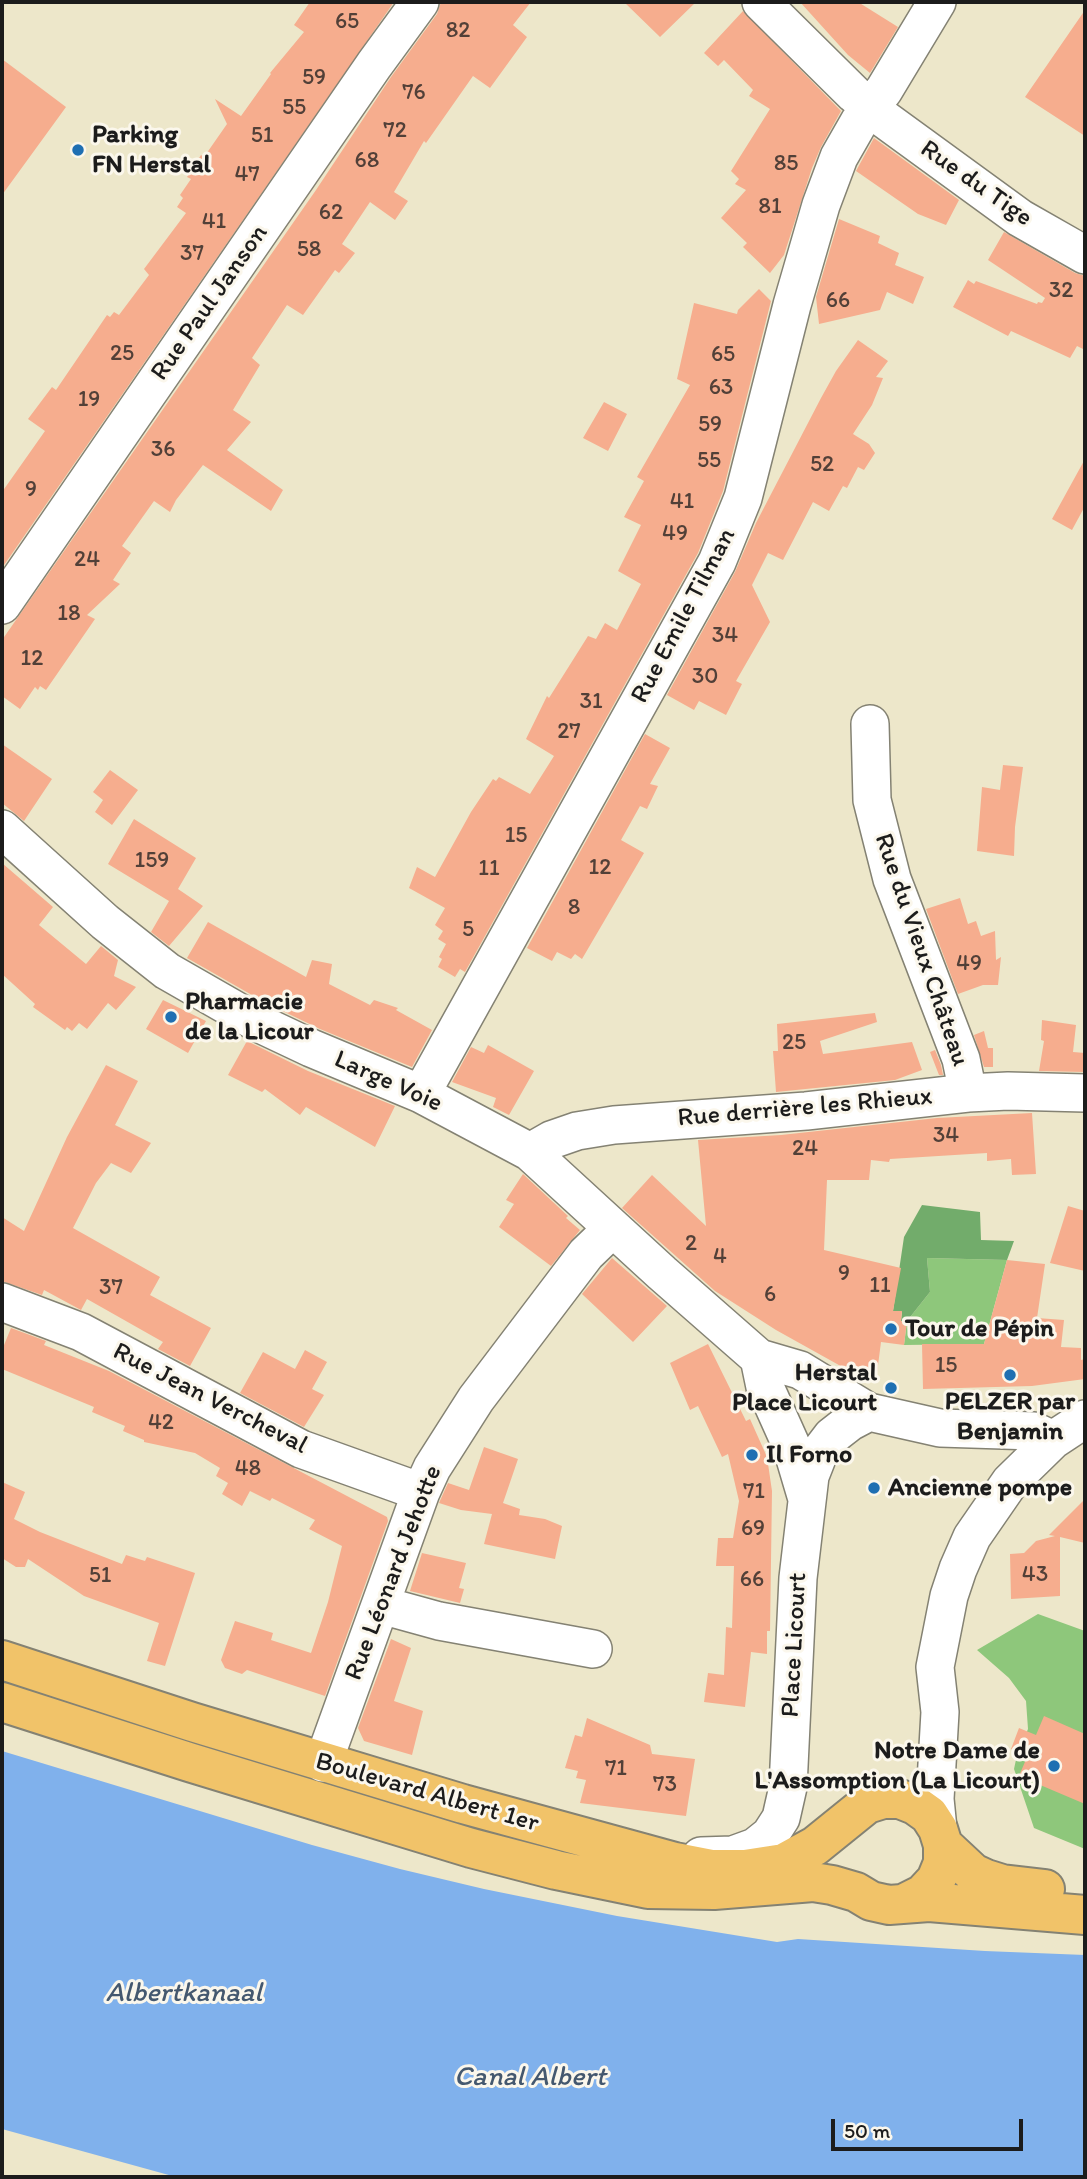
<!DOCTYPE html>
<html>
<head>
<meta charset="utf-8">
<style>
	body { margin:0 }
	#map { position:relative; width:1087px; height:2179px; overflow:hidden; background:#ede7ca; font-family:Itim,sans-serif }
	canvas { display:block }
	.frame { position:absolute; inset:0; border:4px solid #1c1c1c; pointer-events:none }
	.scale { position:absolute; left:831px; top:2119px; width:192px; height:32px; box-sizing:border-box; border:4px solid #1c1c1c; border-top:0; padding-left:9px; font-size:21px; line-height:24px; white-space:nowrap; color:#1c1c1c; -webkit-text-stroke:5px #fbf7ec; paint-order:stroke }
</style>
</head>
<body>
<div id="map">
<canvas width="1087" height="2179"></canvas>
<div class="frame"></div>
<div class="scale">50 m</div>
</div>
<script>
const g = document.querySelector('canvas').getContext('2d');
g.lineJoin = 'round';
function fill(path, color) { g.fillStyle = color; g.fill(path, 'evenodd'); }
const toPath = rows => new Path2D(rows.map(r => 'M' + r).join(''));
function stroke(path, color, width, dash) { g.strokeStyle = color; g.lineWidth = width; g.lineCap = dash ? 'butt' : 'round'; g.setLineDash(dash || []); g.stroke(path); }
function label(font, color, halo, rows, align = 'center') {
  g.font = font + ' Itim,sans-serif'; g.lineWidth = 6; g.setLineDash([]); g.textBaseline = 'middle'; g.strokeStyle = halo; g.fillStyle = color; for (const [text, x, y, turn = 0] of rows) {
    g.save(); g.translate(x, y); g.rotate((+turn || 0) * Math.PI / 180); g.textAlign = isNaN(turn) ? turn : align; if (halo) g.strokeText(text, 0, 0); g.fillText(text, 0, 0); g.restore();
  }
}
const green = toPath([
	[927,1258,1007,1260,984,1344,904,1345,907,1321,930,1292],
	[1038,1614,1085,1631,1085,1849,1034,1828,1014,1769,1017,1755,1028,1729,1026,1701,1009,1678,977,1650]
]);
const forest = toPath([
	[922,1205,980,1212,981,1240,1014,1241,1007,1260,927,1258,930,1292,907,1321,901,1321,902,1312,893,1311,904,1237]
]);
const water = toPath([
	[2,1751,312,1845,400,1869,484,1889,617,1916,777,1942,798,1939,985,1951,1085,1955,1085,2177,176,2177,2,2129]
]);
const building = toPath([
	[310,2,394,2,2,568,2,492,45,431,28,419,52,387,56,390,107,315,110,317,114,312,119,315,149,275,144,269,186,213,177,207,183,198,180,195,191,179,187,177,201,155,204,157,227,124,215,99,241,116,271,74,270,73,304,32,294,25],
	[441,2,531,2,513,25,527,37,490,88,473,76,426,143,424,141,394,192,408,201,395,220,370,202,342,244,355,253,339,273,335,270,303,315,287,305,252,358,260,365,233,410,251,422,227,450,283,490,271,511,203,465,176,500,170,512,154,501,122,546,131,553,113,580,120,584,87,615,95,619,46,690,40,686,38,690,35,687,20,709,2,696,2,640,316,190,391,77,437,14],
	[624,2,696,2,660,37],
	[800,2,858,2,898,27,870,73,848,55],
	[1085,10,1085,136,1025,97],
	[743,11,841,111,821,147,812,168,784,255,770,273,743,247,747,243,721,218,746,190,735,184,739,179,731,171,770,109,749,96,753,90,724,60,718,66,704,53],
	[2,59,66,107,2,195],
	[874,138,959,200,946,225,918,214,856,171],
	[839,219,880,236,878,243,899,253,895,265,924,277,913,304,887,292,880,310,819,324,816,297],
	[1004,232,1075,273,1085,276,1085,350,1077,346,1070,358,1011,331,1008,336,953,307,968,280,974,284,976,281,1037,304,1038,302,1042,303,1045,298,988,260],
	[759,289,771,301,723,491,698,553,465,972,460,969,455,977,438,967,442,959,439,957,446,944,438,939,443,931,435,925,445,908,409,888,417,867,435,877,471,812,493,779,496,781,499,777,530,794,554,756,526,739,547,696,549,698,588,636,596,639,605,623,617,630,641,584,618,571,641,525,624,517,644,481,637,477,690,385,677,379,694,303,737,314,738,310],
	[858,340,888,361,876,377,883,378,872,405,853,434,869,444,875,453,864,470,858,467,847,488,843,486,829,511,813,502,783,560,768,553,752,585,770,622,736,681,742,684,726,715,699,701,694,710,667,695,735,572,756,523,821,398,836,371],
	[604,402,627,414,608,451,583,438],
	[1085,459,1085,506,1072,530,1052,519],
	[645,734,670,748,650,784,658,786,647,809,640,806,621,840,644,853,582,959,575,954,571,959,557,952,552,961,527,948],
	[2,744,52,779,24,821,2,803],
	[1003,765,1023,767,1015,827,1014,856,977,851,982,787,1000,790],
	[110,770,138,790,112,825,95,812,103,800,93,792],
	[134,819,196,858,178,889,203,906,169,946,151,932,169,901,108,864],
	[2,863,53,907,39,925,86,964,101,946,118,960,114,976,136,987,116,1010,108,1003,87,1029,79,1023,72,1031,67,1027,65,1030,33,1007,35,1004,2,974],
	[960,898,968,924,976,921,981,936,995,931,996,960,1001,957,998,985,983,985,958,994,926,909],
	[208,922,306,977,312,960,332,964,329,984,370,1005,374,1000,398,1008,396,1010,432,1030,412,1067,320,1029,266,1003,187,958],
	[163,1000,206,1021,188,1053,146,1029],
	[875,1013,877,1022,820,1041,823,1054,912,1042,922,1070,895,1080,776,1092,773,1051,778,1051,777,1024],
	[1042,1020,1076,1025,1073,1052,1085,1053,1085,1072,1039,1071,1044,1041,1041,1040],
	[984,1031,988,1048,993,1048,993,1067,984,1067,974,1035],
	[247,1041,308,1071,395,1106,375,1147,306,1107,300,1115,265,1089,262,1092,228,1075],
	[488,1045,534,1071,509,1115,493,1107,496,1098,452,1082,471,1047,484,1053],
	[935,1050,941,1065,943,1075,939,1075,930,1052],
	[106,1065,138,1081,115,1125,151,1143,131,1173,111,1163,96,1183,73,1228,160,1277,150,1295,211,1328,190,1366,158,1349,163,1342,87,1299,81,1310,44,1290,42,1295,2,1281,2,1217,24,1231,67,1137],
	[1032,1113,1036,1174,1012,1175,1011,1159,987,1161,987,1153,890,1159,889,1162,871,1160,869,1180,827,1180,824,1250,901,1268,893,1311,902,1311,901,1321,907,1321,904,1345,881,1342,876,1381,846,1369,776,1330,715,1291,622,1208,652,1175,706,1226,698,1140,781,1135,937,1118],
	[523,1174,568,1216,566,1218,580,1230,551,1266,499,1227,514,1204,506,1200],
	[1068,1206,1085,1211,1085,1271,1050,1263],
	[612,1258,667,1306,633,1342,582,1294],
	[1007,1260,1045,1264,1037,1318,1064,1320,1061,1347,1081,1348,1081,1360,1085,1359,1085,1379,1032,1386,923,1389,922,1344,984,1344],
	[11,1328,46,1341,44,1345,109,1371,387,1517,388,1521,325,1696,247,1670,242,1674,225,1668,221,1660,235,1621,273,1633,271,1640,311,1653,328,1602,342,1546,309,1529,315,1520,272,1498,270,1501,250,1491,242,1506,222,1494,228,1483,216,1476,220,1468,195,1453,144,1442,144,1440,123,1431,125,1426,92,1412,94,1407,2,1369,2,1350],
	[708,1344,746,1421,750,1419,767,1457,772,1491,770,1631,767,1631,767,1654,751,1652,745,1707,704,1702,708,1673,724,1675,726,1627,732,1628,734,1566,716,1566,718,1538,733,1538,739,1501,728,1454,722,1457,698,1406,690,1410,670,1363],
	[305,1350,327,1362,312,1389,324,1395,304,1427,240,1393,263,1352,295,1369],
	[484,1447,518,1459,503,1503,520,1509,519,1515,545,1519,562,1526,555,1559,484,1544,492,1514,461,1510,439,1503,448,1483,469,1490],
	[2,1482,25,1492,14,1519,40,1532,122,1564,126,1555,145,1561,147,1557,195,1573,165,1666,147,1661,159,1623,84,1596,28,1559,25,1567,16,1567,2,1558],
	[1085,1499,1085,1543,1060,1537,1060,1596,1011,1599,1010,1554,1024,1553,1036,1541,1055,1536,1049,1535],
	[422,1553,466,1563,459,1588,464,1589,460,1603,410,1591],
	[391,1639,411,1648,394,1701,423,1711,412,1755,364,1741,358,1728],
	[1044,1716,1085,1734,1085,1804,1019,1776,1027,1757,1011,1749,1019,1728,1036,1735],
	[587,1718,650,1745,652,1754,695,1759,686,1816,580,1803,586,1780,576,1778,578,1771,565,1768,575,1735,582,1737]
]);
const minor = toPath([
	[761,2,854,94,880,116,1020,218,1085,255],
	[2,605,374,65,420,2],
	[870,724,872,800,892,879,961,1059,968,1093],
	[2,829,105,922,167,971,256,1022,311,1048,421,1094,530,1152,662,1273,759,1358,800,1370,869,1412,940,1428,1034,1431,1053,1440],
	[421,1094,717,562,743,498,792,305,821,205,839,157,859,122,884,90,937,2],
	[530,1152,551,1140,577,1131,614,1125,806,1111,968,1093,1008,1091,1085,1093],
	[2,1302,81,1332,301,1449,421,1492],
	[759,1358,765,1387,791,1445,807,1499],
	[381,1605,439,1621,593,1649],
	[323,1763,421,1492,432,1468,476,1399,586,1254,613,1228],
	[938,1829,935,1799,940,1712,935,1667,949,1596,958,1569,972,1537,1010,1482,1053,1440,1085,1419],
	[701,1856,733,1855,755,1847,770,1835,781,1818,788,1787,798,1578,810,1476,819,1453,832,1436,850,1422,869,1412]
]);
const major = toPath([
	[2,1660,192,1722,463,1804,675,1862,711,1869,745,1869,784,1863,815,1846,867,1804,883,1799,900,1799,915,1805,929,1815,938,1829,943,1845,943,1863,936,1880,923,1894,907,1902],
	[2,1702,189,1762,471,1848,556,1870,648,1889,714,1890,813,1882,832,1885,856,1892,871,1901,889,1905,929,1902,1085,1915],
	[943,1845,973,1873,986,1879,1002,1884,1045,1889]
]);
const markers = [
	[78,150,7,"#1f6fb2"],
	[171,1017,7,"#1f6fb2"],
	[891,1329,7,"#1f6fb2"],
	[1010,1375,7,"#1f6fb2"],
	[891,1388,7,"#1f6fb2"],
	[752,1455,7,"#1f6fb2"],
	[874,1488,7,"#1f6fb2"],
	[1054,1766,7,"#1f6fb2"]
];
const numberNames = [
	["65",347,22],
	["82",458,31],
	["59",314,78],
	["76",414,93],
	["55",294,108],
	["72",395,131],
	["51",262,136],
	["68",367,161],
	["85",786,164],
	["47",247,175],
	["81",770,207],
	["62",331,213],
	["41",214,222],
	["58",309,250],
	["37",192,254],
	["32",1061,291],
	["66",838,301],
	["25",122,354],
	["65",723,355],
	["63",721,388],
	["19",89,400],
	["59",710,425],
	["36",163,450],
	["55",709,461],
	["52",822,465],
	["9",31,490],
	["41",682,502],
	["49",675,534],
	["24",87,560],
	["18",69,614],
	["34",725,636],
	["12",32,659],
	["30",705,677],
	["31",591,702],
	["27",569,732],
	["15",516,836],
	["159",152,861],
	["12",600,868],
	["11",489,869],
	["8",574,908],
	["5",468,930],
	["49",969,964],
	["25",794,1043],
	["34",946,1136],
	["24",805,1149],
	["2",691,1244],
	["4",720,1257],
	["9",844,1274],
	["11",880,1286],
	["37",111,1288],
	["6",770,1295],
	["15",946,1366],
	["42",161,1423],
	["48",248,1469],
	["71",754,1492],
	["69",753,1529],
	["43",1035,1575],
	["51",100,1576],
	["66",752,1580],
	["71",616,1769],
	["73",665,1785]
];
const poiNames = [
	["Parking",92,135],
	["FN Herstal",92,165],
	["Pharmacie",185,1002],
	["de la Licour",185,1032],
	["Tour de Pépin",905,1329],
	["Herstal",877,1373,"right"],
	["Place Licourt",877,1403,"right"],
	["PELZER par",1010,1402,"center"],
	["Benjamin",1010,1432,"center"],
	["Il Forno",766,1455],
	["Ancienne pompe",888,1488],
	["Notre Dame de",1040,1751,"right"],
	["L'Assomption (La Licourt)",1040,1781,"right"]
];
const streetNames = [
	["Rue du Tige",976,184,35],
	["Rue Paul Janson",210,303,-55],
	["Rue Emile Tilman",684,616,-62],
	["Rue du Vieux Château",921,950,71],
	["Large Voie",388,1082,24],
	["Rue derrière les Rhieux",805,1108,-5],
	["Rue Jean Vercheval",210,1399,27],
	["Rue Léonard Jehotte",394,1573,-69],
	["Place Licourt",795,1645,-87],
	["Boulevard Albert 1er",427,1793,16]
];
const waterNames = [
	["Albertkanaal",184,1994],
	["Canal Albert",530,2078]
];
fill(green, '#8ec77b');
fill(forest, '#72ac6b');
fill(water, '#80b1ec');
fill(building, '#f6ad8e');
stroke(minor, '#848273', 40);
stroke(major, '#848273', 42);
stroke(minor, '#fff', 37);
stroke(major, '#f1c369', 38);
for (const [x, y, r, color] of markers) { const dot = new Path2D(); dot.arc(x, y, r, 0, 2 * Math.PI); g.fillStyle = color; g.fill(dot); stroke(dot, '#fbf7ec', 2.5); }
label('23px', '#524038', null, numberNames);
label('bold 26px', '#1c1c1c', '#fbf7ec', poiNames, 'left');
label('26px', '#1c1c1c', '#fbf7ec', streetNames);
label('italic 28px', '#44586f', '#fbf7ec', waterNames);
</script>
</body>
</html>
